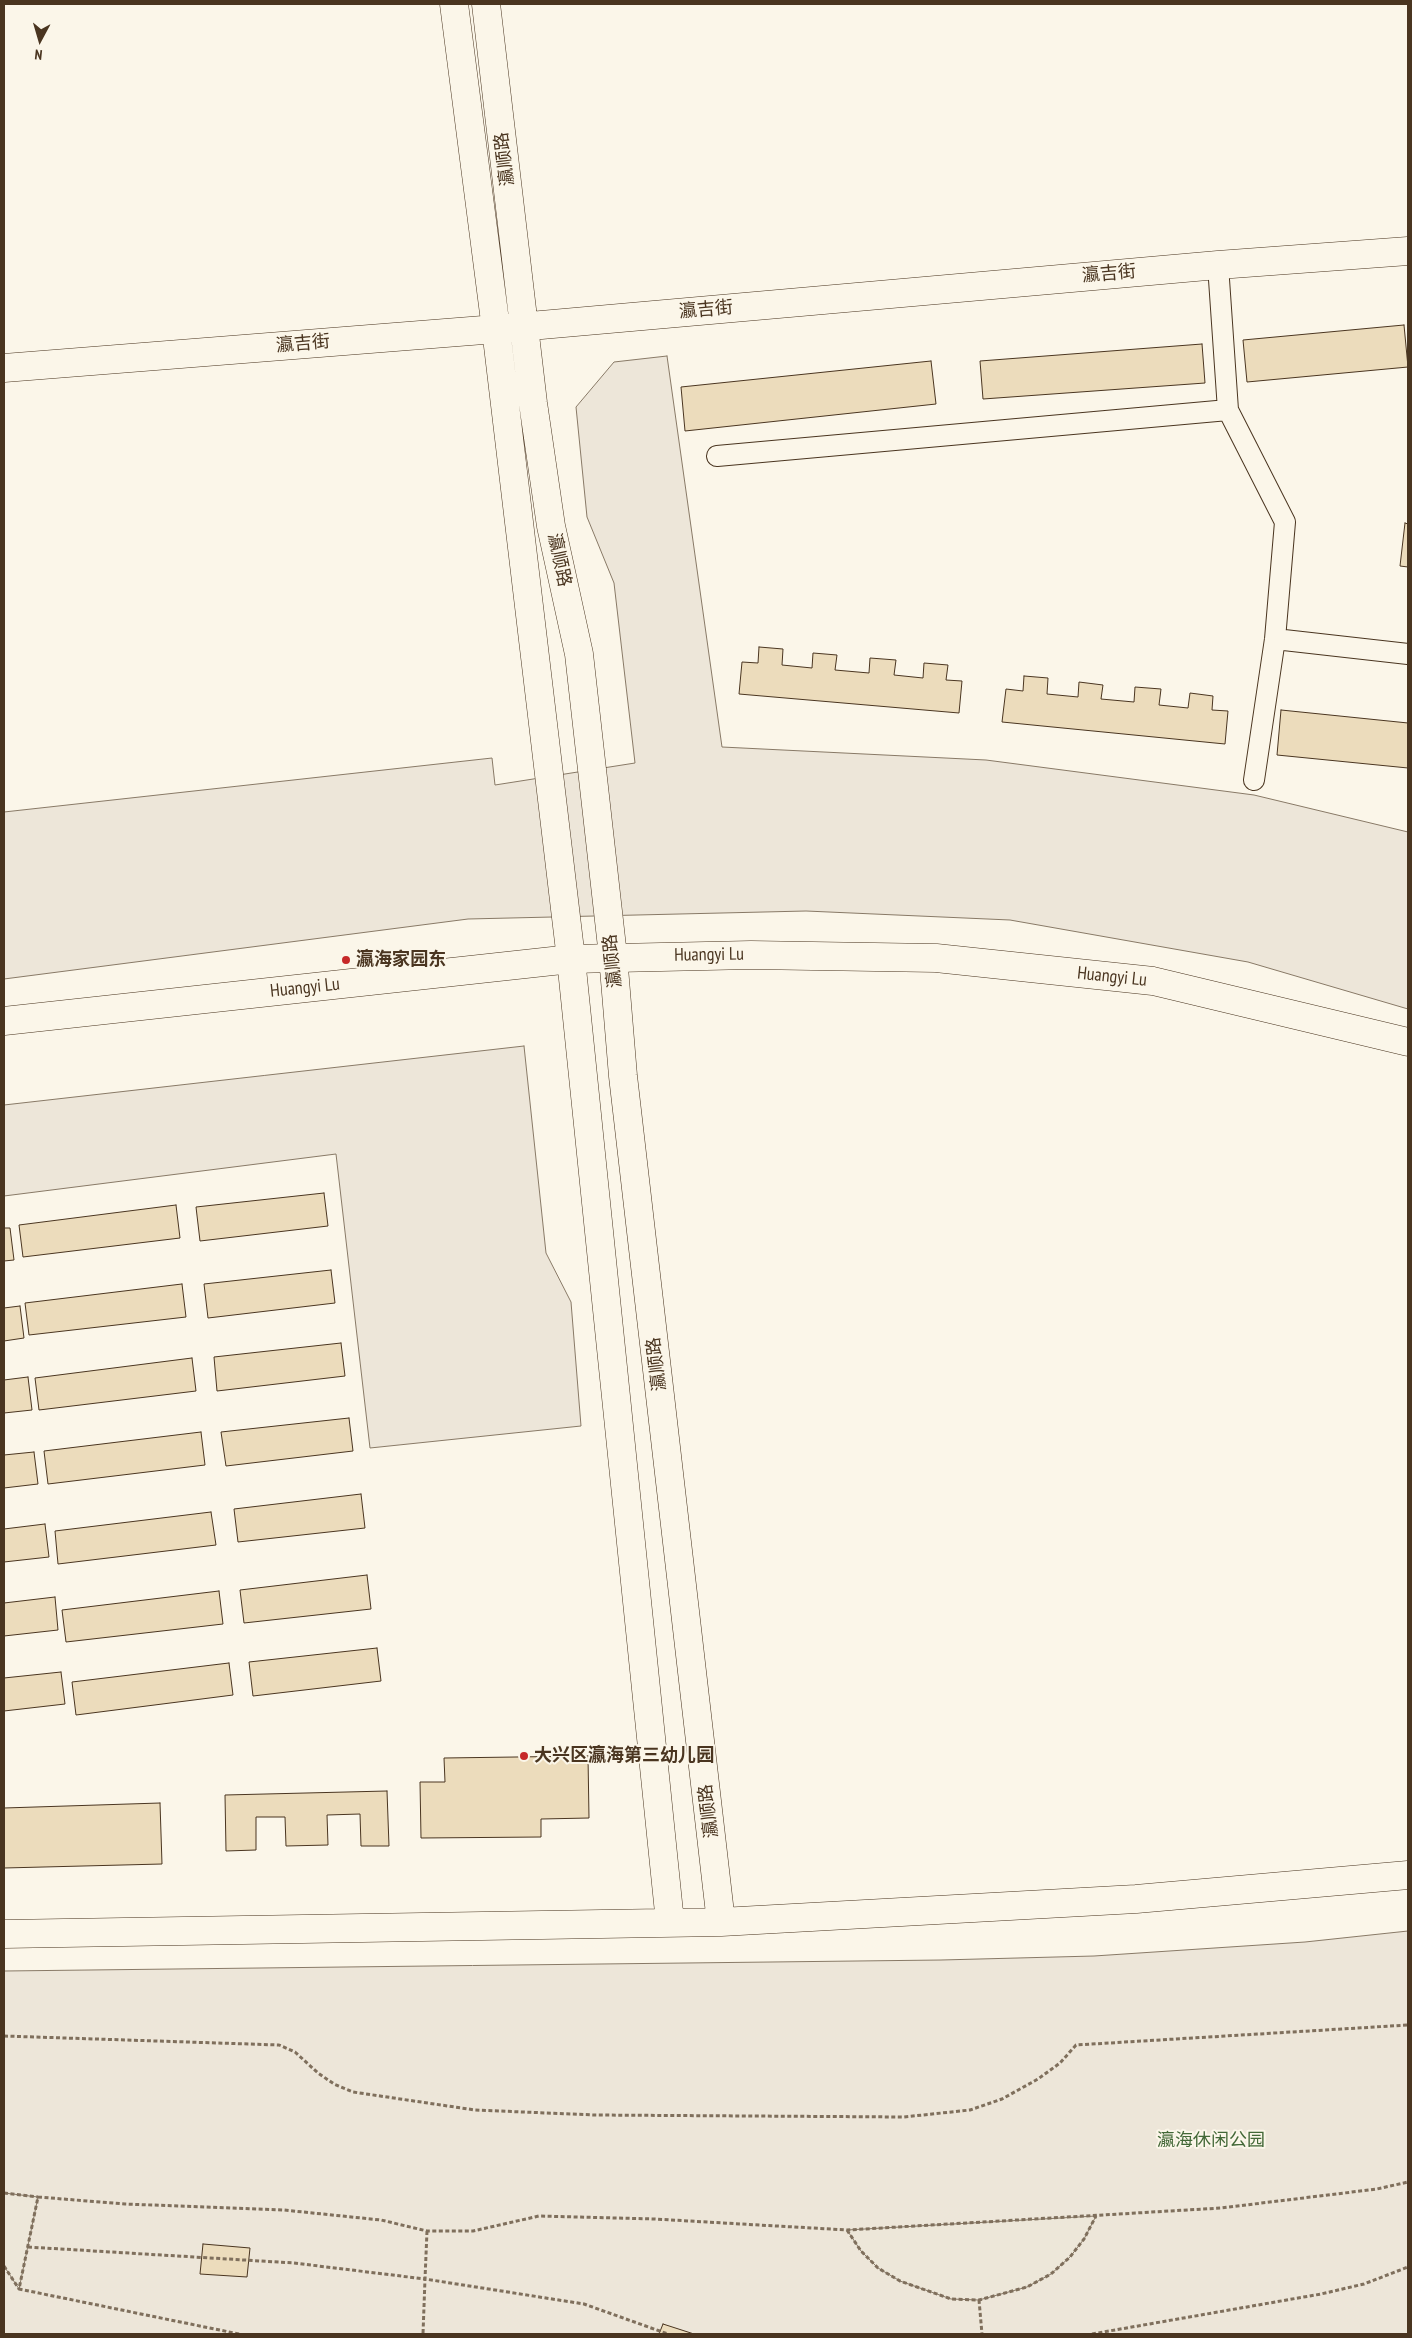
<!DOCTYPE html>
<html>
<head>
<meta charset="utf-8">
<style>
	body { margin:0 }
	#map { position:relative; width:1412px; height:2338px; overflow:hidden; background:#fbf6e9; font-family:"PT Sans Narrow",sans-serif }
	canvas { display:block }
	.frame { position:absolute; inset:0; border:5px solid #4a3520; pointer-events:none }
	.north { position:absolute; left:15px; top:15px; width:50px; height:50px; -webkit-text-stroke:4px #fbf6e9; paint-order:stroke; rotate:186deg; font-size:14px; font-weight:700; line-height:20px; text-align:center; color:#4a3520 }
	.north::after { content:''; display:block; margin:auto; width:18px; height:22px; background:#4a3520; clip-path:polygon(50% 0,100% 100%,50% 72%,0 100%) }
</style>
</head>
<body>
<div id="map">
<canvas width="1412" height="2338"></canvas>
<div class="frame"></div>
<div class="north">N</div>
</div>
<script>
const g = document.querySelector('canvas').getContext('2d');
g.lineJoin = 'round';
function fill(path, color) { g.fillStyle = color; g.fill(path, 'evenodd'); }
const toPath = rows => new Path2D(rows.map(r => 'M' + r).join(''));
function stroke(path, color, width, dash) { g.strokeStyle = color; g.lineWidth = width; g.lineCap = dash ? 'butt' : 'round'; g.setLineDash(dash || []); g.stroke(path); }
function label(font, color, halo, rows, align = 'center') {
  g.font = font + ' "PT Sans Narrow","Noto Sans SC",sans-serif'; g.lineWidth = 4; g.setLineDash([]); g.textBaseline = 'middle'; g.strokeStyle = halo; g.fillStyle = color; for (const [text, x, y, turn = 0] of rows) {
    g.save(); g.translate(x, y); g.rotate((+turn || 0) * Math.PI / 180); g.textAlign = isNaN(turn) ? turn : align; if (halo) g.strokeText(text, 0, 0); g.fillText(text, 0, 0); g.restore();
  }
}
const green = toPath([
	[667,356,722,747,986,760,1254,795,1408,832,1408,1009,1248,962,1010,920,806,911,468,919,4,979,4,812,492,758,495,785,635,763,614,583,587,517,576,407,614,362,667,356],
	[524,1046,546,1253,571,1302,581,1426,370,1448,336,1154,4,1196,4,1105,524,1046],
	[1408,1931,1408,2334,4,2334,4,1971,941,1960,1094,1956,1305,1942,1408,1931]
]);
const parking = toPath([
	[4,2193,38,2197,19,2289,4,2266,4,2193],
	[1096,2216,1084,2239,1070,2257,1051,2274,1027,2287,979,2300,951,2299,900,2281,878,2268,861,2251,847,2230,1096,2216]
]);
const building = toPath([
	[1404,325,1408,367,1247,382,1243,340,1404,325],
	[1202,344,1205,383,983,399,980,361,1202,344],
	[931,361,936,404,685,431,681,387,931,361],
	[1405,523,1408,524,1408,567,1400,566,1405,523],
	[759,647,783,649,782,665,812,668,813,653,837,655,835,670,869,673,870,658,896,660,894,675,923,678,924,663,948,665,946,680,962,681,959,713,739,694,742,662,758,663,759,647],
	[1024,676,1048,678,1047,694,1078,697,1079,682,1103,685,1101,699,1134,702,1135,687,1161,689,1159,705,1188,708,1190,693,1213,696,1212,710,1228,711,1225,744,1002,722,1006,689,1023,691,1024,676],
	[1281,710,1408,723,1408,768,1277,755,1281,710],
	[324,1193,328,1226,200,1241,196,1207,324,1193],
	[176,1205,180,1238,23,1257,19,1225,176,1205],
	[4,1228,10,1228,14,1260,4,1261,4,1228],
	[331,1270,335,1303,208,1318,204,1284,331,1270],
	[182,1284,186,1317,29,1335,25,1303,182,1284],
	[20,1306,24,1338,4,1341,4,1308,20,1306],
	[341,1343,345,1376,217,1391,214,1357,341,1343],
	[192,1358,196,1391,39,1410,35,1378,192,1358],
	[28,1377,32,1410,4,1413,4,1380,28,1377],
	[349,1418,353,1451,226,1466,221,1432,349,1418],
	[201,1432,205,1465,48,1484,44,1451,201,1432],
	[34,1452,38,1484,4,1488,4,1455,34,1452],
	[361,1494,365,1528,238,1542,234,1509,361,1494],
	[211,1512,216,1545,58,1564,55,1531,211,1512],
	[45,1524,49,1557,4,1562,4,1529,45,1524],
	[367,1575,371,1609,244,1623,240,1590,367,1575],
	[219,1591,223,1624,66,1642,62,1610,219,1591],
	[55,1597,58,1630,4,1636,4,1603,55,1597],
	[377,1648,381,1681,253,1696,249,1662,377,1648],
	[229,1663,233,1695,76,1715,72,1682,229,1663],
	[61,1672,65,1704,4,1711,4,1678,61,1672],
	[588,1756,589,1818,541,1819,541,1837,421,1838,420,1782,445,1782,444,1758,588,1756],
	[387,1791,389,1846,361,1846,360,1814,327,1815,328,1845,286,1846,285,1817,256,1817,256,1850,226,1851,225,1795,387,1791],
	[160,1803,162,1864,4,1868,4,1808,160,1803],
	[203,2244,250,2248,247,2277,200,2274,203,2244],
	[663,2324,694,2334,659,2334,663,2324]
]);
const path = toPath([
	[4,2036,279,2045,295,2052,318,2073,334,2084,353,2092,475,2110,595,2115,904,2117,970,2110,1002,2099,1038,2079,1060,2063,1076,2045,1408,2025],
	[4,2193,38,2197],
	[847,2230,861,2251,878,2268,900,2281,951,2299,979,2300,1027,2287,1051,2274,1070,2257,1084,2239,1096,2216],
	[427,2231,425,2279,584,2304,668,2334],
	[28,2247,294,2263,425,2279,423,2334],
	[4,2266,19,2289],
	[979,2300,982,2334],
	[239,2334,19,2289,38,2197,125,2204,284,2210,381,2220,427,2231,473,2231,539,2216,654,2219,847,2230,1221,2208,1377,2189,1408,2182],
	[1092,2334,1321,2294,1364,2284,1408,2267]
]);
const street = toPath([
	[1218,265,1228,410,1285,522,1275,639,1254,780],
	[717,456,1228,410],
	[1275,639,1408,654]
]);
const secondary = toPath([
	[454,4,496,329,571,959,670,1922],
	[486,4,533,403,551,526,579,654,613,956,623,1076,721,1922],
	[4,368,496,329,1218,265,1408,251],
	[4,1934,721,1922,1136,1899,1408,1875]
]);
const primary = toPath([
	[4,1021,571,959,751,955,936,958,1153,981,1408,1042]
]);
const markers = [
	[346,960,5,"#c62828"],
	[524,1756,5,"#c62828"]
];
const streetNames = [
	["瀛顺路",505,159,-97],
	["瀛吉街",1109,274,-5],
	["瀛吉街",706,310,-5],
	["瀛吉街",303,344,-5],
	["瀛顺路",559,560,78],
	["Huangyi Lu",709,955,-1],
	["瀛顺路",613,961,-96],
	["Huangyi Lu",1112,977,6],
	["Huangyi Lu",305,988,-6],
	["瀛顺路",657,1364,-97],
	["瀛顺路",709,1811,-97]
];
const poiNames = [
	["瀛海家园东",356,960],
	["大兴区瀛海第三幼儿园",534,1756]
];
const parkNames = [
	["瀛海休闲公园",1211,2141]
];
fill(green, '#ede6d9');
stroke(green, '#887966', 1);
fill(parking, '#ede7d9');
stroke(parking, '#887966', 1);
fill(building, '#ecdcbc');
stroke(building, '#4a3520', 1);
stroke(street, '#4a3520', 22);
stroke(secondary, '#4a3520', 29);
stroke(primary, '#4a3520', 29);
stroke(path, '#7f6f5c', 3, [4, 2.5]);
stroke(street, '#fbf6e9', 20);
stroke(secondary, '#fbf6e9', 28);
stroke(primary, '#fbf6e9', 28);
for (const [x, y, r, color] of markers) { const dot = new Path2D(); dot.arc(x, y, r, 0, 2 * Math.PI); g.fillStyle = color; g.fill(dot); stroke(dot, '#fbf6e9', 2); }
label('18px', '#4a3520', '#fbf6e9', streetNames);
label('bold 18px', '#4a3520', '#fbf6e9', poiNames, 'left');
label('18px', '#436837', '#fbf6e9', parkNames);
</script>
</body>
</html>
